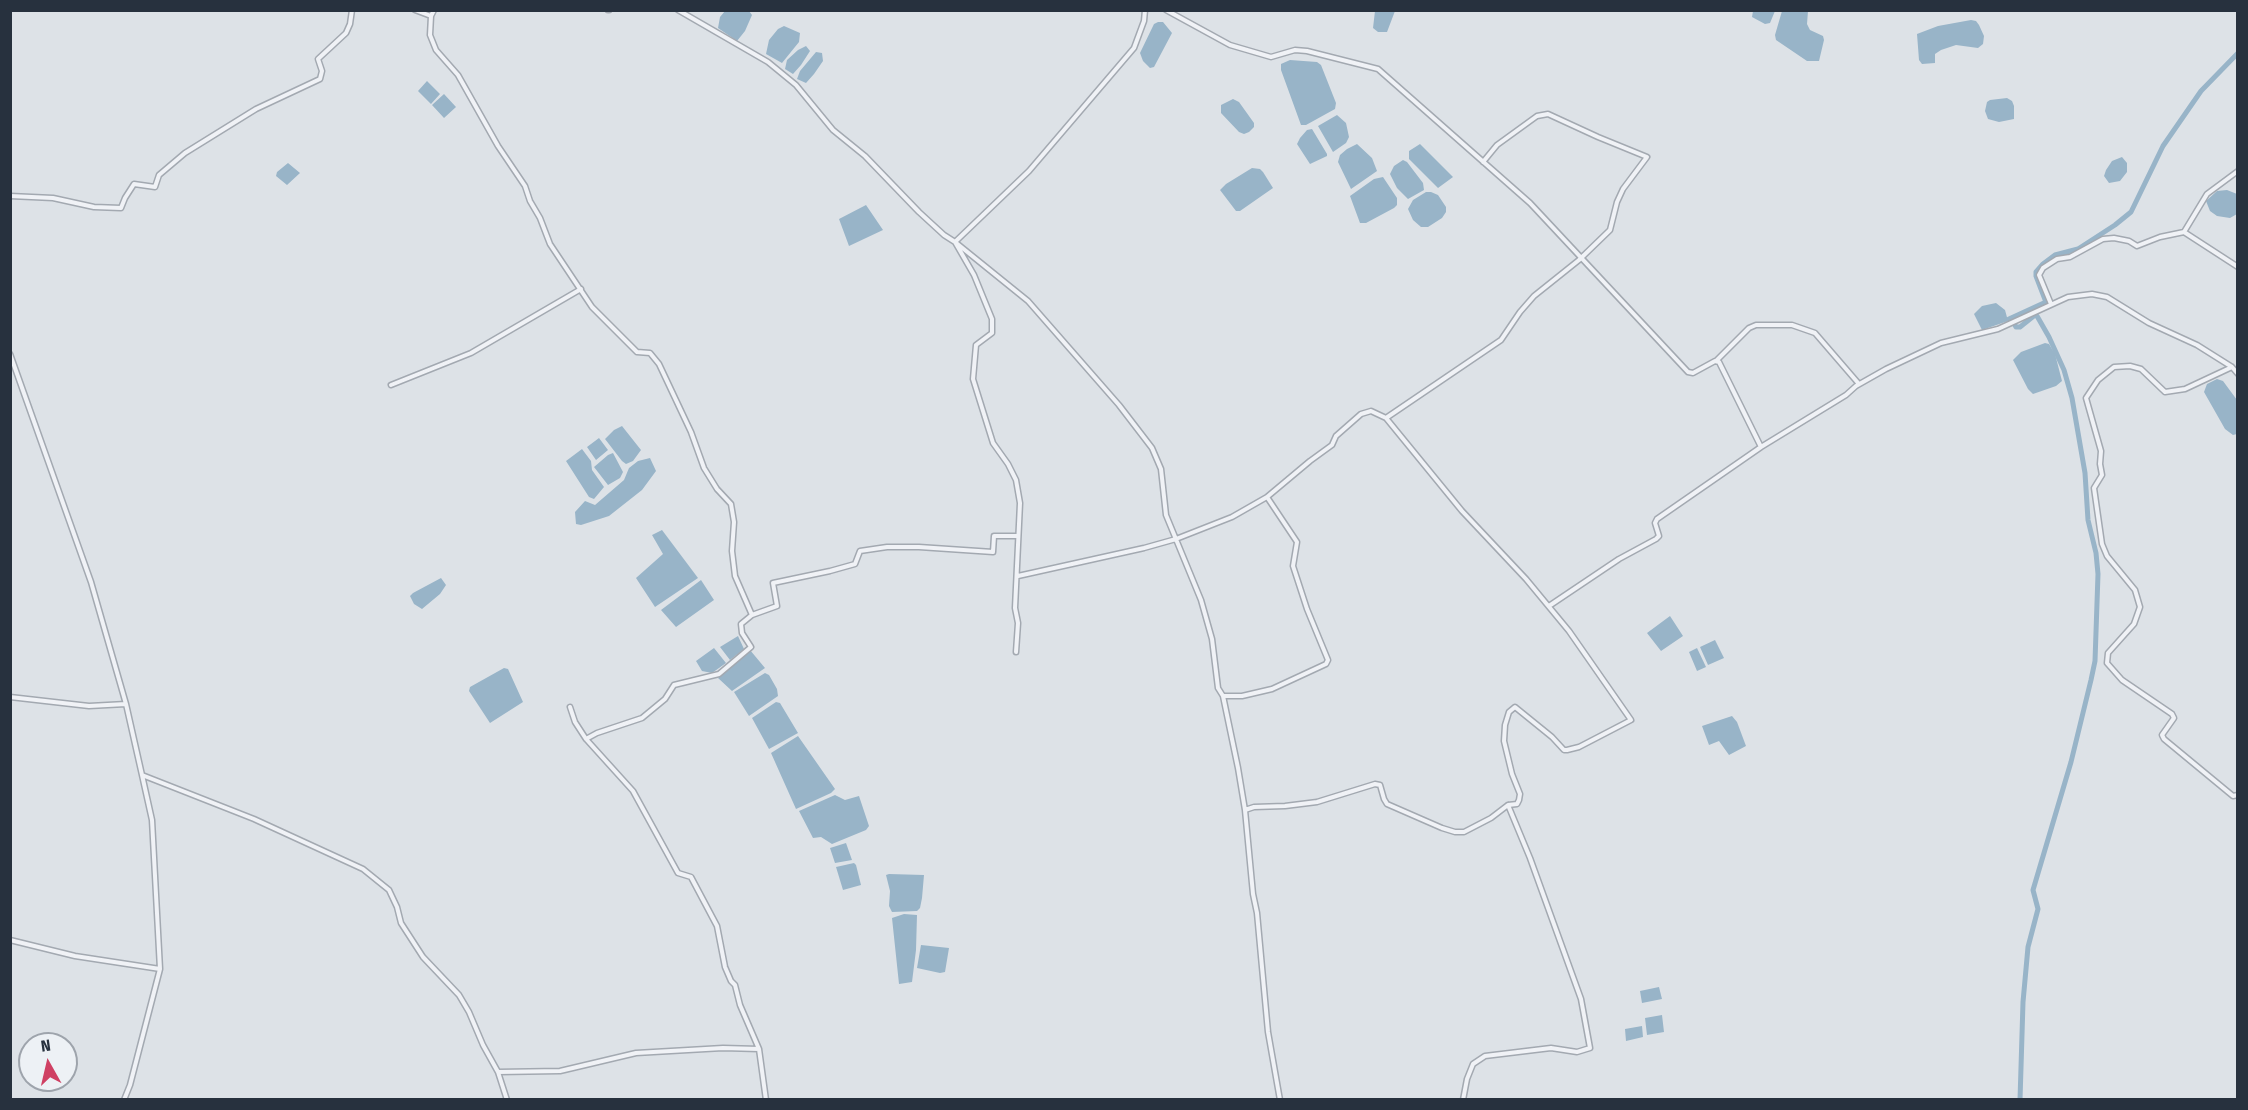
<!DOCTYPE html>
<html>
<head>
<meta charset="utf-8">
<style>
	body { margin:0 }
	#map { position:relative; width:2248px; height:1110px; overflow:hidden; background:#dde2e7; font-family:"Fira Sans Condensed",sans-serif }
	canvas { display:block }
	.frame { position:absolute; inset:0; border:12px solid #27313e; pointer-events:none }
	.north { position:absolute; left:18px; top:1032px; width:60px; height:60px; box-sizing:border-box; background:#edf1f5; border:2px solid #9ea4ac; border-radius:50%; rotate:352deg; font-size:16px; font-weight:700; line-height:24px; text-align:center; color:#27313e }
	.north::after { content:''; display:block; margin:auto; width:21px; height:27px; background:#cf4063; clip-path:polygon(50% 0,100% 100%,50% 72%,0 100%) }
</style>
</head>
<body>
<div id="map">
<canvas width="2248" height="1110"></canvas>
<div class="frame"></div>
<div class="north">N</div>
</div>
<script>
const g = document.querySelector('canvas').getContext('2d');
g.lineJoin = 'round';
function fill(path, color) { g.fillStyle = color; g.fill(path, 'evenodd'); }
const toPath = rows => new Path2D(rows.map(r => 'M' + r).join(''));
function stroke(path, color, width, dash) { g.strokeStyle = color; g.lineWidth = width; g.lineCap = dash ? 'butt' : 'round'; g.setLineDash(dash || []); g.stroke(path); }
const water = toPath([
	[725,11,749,11,752,15,745,31,737,41,718,28,720,17],
	[1375,11,1395,11,1387,32,1378,32,1373,28],
	[1753,11,1753,10,1775,11,1770,23,1765,24,1752,17],
	[1782,11,1808,11,1807,24,1810,30,1823,36,1824,40,1819,61,1807,61,1776,40,1775,35],
	[1971,20,1976,21,1979,25,1984,36,1983,44,1978,48,1956,45,1941,50,1935,54,1935,63,1922,64,1919,60,1917,34,1938,26],
	[1158,22,1163,22,1172,33,1154,67,1150,68,1143,61,1140,53,1154,24],
	[784,26,800,33,799,42,782,63,766,54,769,40,778,29],
	[806,46,810,51,801,65,793,74,785,69,787,60,798,50],
	[816,52,822,53,823,61,814,74,806,83,797,79,800,71],
	[1290,60,1317,62,1321,65,1336,103,1335,109,1306,125,1301,125,1281,70,1281,64],
	[427,81,440,94,431,104,418,91],
	[444,94,456,107,444,118,432,105],
	[2007,98,2012,101,2014,106,2014,119,1999,122,1988,119,1985,111,1987,102,1990,100],
	[1233,99,1239,102,1254,123,1254,127,1249,132,1244,134,1239,132,1221,113,1221,105],
	[1337,115,1346,123,1349,137,1346,143,1333,152,1318,126],
	[1312,129,1327,154,1327,156,1310,164,1297,144,1300,138,1307,130],
	[1357,144,1372,158,1377,171,1351,189,1338,162,1340,155,1347,149],
	[1420,144,1453,177,1438,188,1409,159,1409,151],
	[2122,157,2127,163,2127,172,2120,181,2109,183,2104,176,2106,170,2112,161],
	[1403,160,1407,162,1423,183,1424,190,1408,199,1397,188,1390,174,1394,166],
	[288,163,300,173,287,185,276,176,277,172],
	[1252,168,1260,169,1263,172,1273,188,1240,211,1236,211,1220,190,1226,184],
	[1383,177,1397,198,1397,205,1394,208,1366,223,1360,223,1350,196,1374,179],
	[2227,190,2237,194,2237,214,2230,218,2217,216,2210,211,2206,201,2217,191],
	[1426,192,1431,192,1438,195,1446,207,1446,212,1442,218,1428,227,1421,227,1413,220,1408,209,1413,200],
	[866,205,883,230,849,246,839,219],
	[1996,303,2005,310,2008,321,1982,330,1974,314,1982,306],
	[2045,343,2049,344,2055,354,2062,381,2056,386,2033,394,2028,389,2013,360,2021,352],
	[2217,379,2223,381,2237,400,2237,434,2233,435,2225,429,2204,392,2207,384],
	[622,426,641,450,633,461,626,464,622,461,605,439,614,430],
	[599,438,608,450,596,460,587,447],
	[582,449,591,461,592,470,604,487,594,499,589,497,566,461],
	[613,453,623,472,620,478,608,485,594,467,608,455],
	[650,458,656,471,642,490,609,516,581,525,576,524,575,512,585,501,595,505,624,480,629,468,638,461],
	[662,530,698,578,655,607,636,578,663,554,652,535],
	[441,578,446,585,440,594,422,609,414,604,410,596,413,593],
	[701,580,714,600,676,627,661,610],
	[1670,616,1683,636,1661,651,1647,633],
	[738,636,744,649,730,660,720,647],
	[1715,640,1724,658,1708,665,1700,647],
	[714,648,726,663,712,673,702,671,696,661],
	[1697,648,1706,667,1697,671,1689,652],
	[750,650,765,668,732,691,718,678],
	[504,668,508,669,523,702,490,723,469,691,470,687],
	[765,673,769,675,777,689,778,696,749,716,734,692],
	[776,702,780,703,798,733,769,749,752,718],
	[1732,716,1737,722,1746,746,1729,755,1719,741,1709,745,1702,726],
	[798,736,835,789,831,793,796,809,771,753],
	[835,795,845,800,859,796,869,826,866,830,832,844,821,837,813,838,799,811],
	[846,843,852,860,835,863,830,848],
	[854,863,856,865,861,885,843,890,836,867],
	[889,874,924,875,922,898,920,908,917,911,892,912,889,906,890,891,886,875],
	[904,914,917,915,916,950,912,982,899,984,892,918],
	[921,945,949,948,945,972,940,973,917,968],
	[1659,987,1662,999,1642,1003,1640,991],
	[1662,1015,1664,1032,1647,1035,1645,1018],
	[1642,1026,1643,1037,1626,1041,1625,1029]
]);
const canal = toPath([
	[2011,318,2016,327,2020,327,2035,315,2037,316,2049,337,2064,370,2072,398,2085,473,2088,520,2096,553,2098,574,2095,661,2091,680,2071,762,2033,890,2038,909,2028,947,2023,1002,2020,1100],
	[2009,319,2046,302,2036,276,2036,272,2043,264,2055,255,2078,249,2115,225,2131,212,2163,146,2201,91,2238,53]
]);
const minor = toPath([
	[415,10,431,16,434,10],
	[608,10,609,10],
	[678,10,768,62,796,85,833,130,865,156,919,212,944,235,955,242,974,275,992,319,992,333,976,345,973,379,993,443,1008,464,1016,480,1020,503,1015,608,1018,623,1016,652],
	[1145,10,1144,21,1134,48,1029,171,955,242,1028,301,1119,405,1152,448,1161,469,1166,515,1201,600,1212,639,1218,688,1223,696,1238,768,1245,810,1253,894,1257,913,1268,1032,1280,1100],
	[1166,10,1230,45,1271,57,1295,50,1307,51,1378,69,1530,203,1688,372,1693,373,1715,361,1719,362,1761,447],
	[431,16,430,35,436,50,458,75,498,146,525,186,530,201,540,218,550,244,592,307,637,352,650,353,659,364,691,432,704,468,717,489,731,504,734,522,732,551,735,576,752,615],
	[2238,171,2207,194,2184,232,2238,267],
	[10,196,53,198,94,207,121,208,125,198,134,184,155,187,159,175,185,153,256,109,320,79,322,71,318,59,346,33,350,24,352,10],
	[2051,304,2039,275,2043,268,2057,259,2070,257,2103,239,2114,238,2129,241,2137,246,2160,237,2184,232],
	[10,354,91,582,126,704,142,775,254,819,363,869,389,890,397,907,401,923,423,957,459,995,469,1012,483,1045,498,1072,507,1100],
	[1716,361,1749,328,1756,325,1792,325,1815,333,1859,384],
	[2232,367,2185,389,2165,392,2141,369,2130,366,2114,367,2098,380,2086,398,2101,451,2100,464,2102,475,2094,488,2102,544,2107,556,2135,590,2140,607,2134,624,2108,653,2107,663,2122,680,2172,714,2174,718,2162,735,2164,739,2233,796,2238,795],
	[391,385,471,353,581,289],
	[1018,576,1144,548,1176,539,1232,517,1267,497],
	[1549,606,1619,559,1656,539,1659,536,1655,523,1657,519,1761,447,1846,395,1856,386,1886,369,1941,343,1998,329,2068,297,2092,294,2107,297,2149,323,2197,345,2232,367,2238,374],
	[1223,696,1242,696,1272,689,1326,664,1328,660,1307,609,1293,566,1297,542,1267,497,1310,461,1332,445,1336,436,1361,414,1371,411,1386,418],
	[10,697,89,706,126,704],
	[570,707,575,722,586,739,633,791,678,873,691,877,717,926,725,967,731,981,735,985,740,1005,759,1049],
	[586,739,597,733,642,718,665,699,674,685,719,674,751,647,742,633,741,624,752,615,777,606,773,583,830,571,855,564,860,551,887,547,919,547,993,552,994,536,1018,536],
	[1245,810,1254,807,1285,806,1317,802,1375,784,1380,785,1384,799,1387,804,1442,828,1455,832,1464,832,1491,818,1508,805,1517,804,1519,800,1520,794,1512,774,1504,741,1505,725,1509,712,1515,707,1552,737,1564,750,1567,750,1579,747,1631,720,1569,631,1526,579,1462,511,1386,418,1501,340,1520,312,1534,296,1579,260,1610,230,1617,202,1623,189,1647,157,1598,137,1548,114,1537,116,1497,145,1483,162],
	[10,940,75,956,160,969],
	[498,1072,560,1071,636,1053,723,1048,759,1049,766,1100],
	[124,1100,130,1085,160,969,152,820,142,775],
	[1463,1100,1467,1079,1473,1064,1485,1056,1551,1048,1577,1052,1590,1048,1581,999,1530,858,1508,805]
]);
fill(water, '#98b4c8');
stroke(canal, '#98b4c8', 5);
stroke(minor, '#a3a9b1', 7);
stroke(minor, '#f0f2f6', 4);
</script>
</body>
</html>
